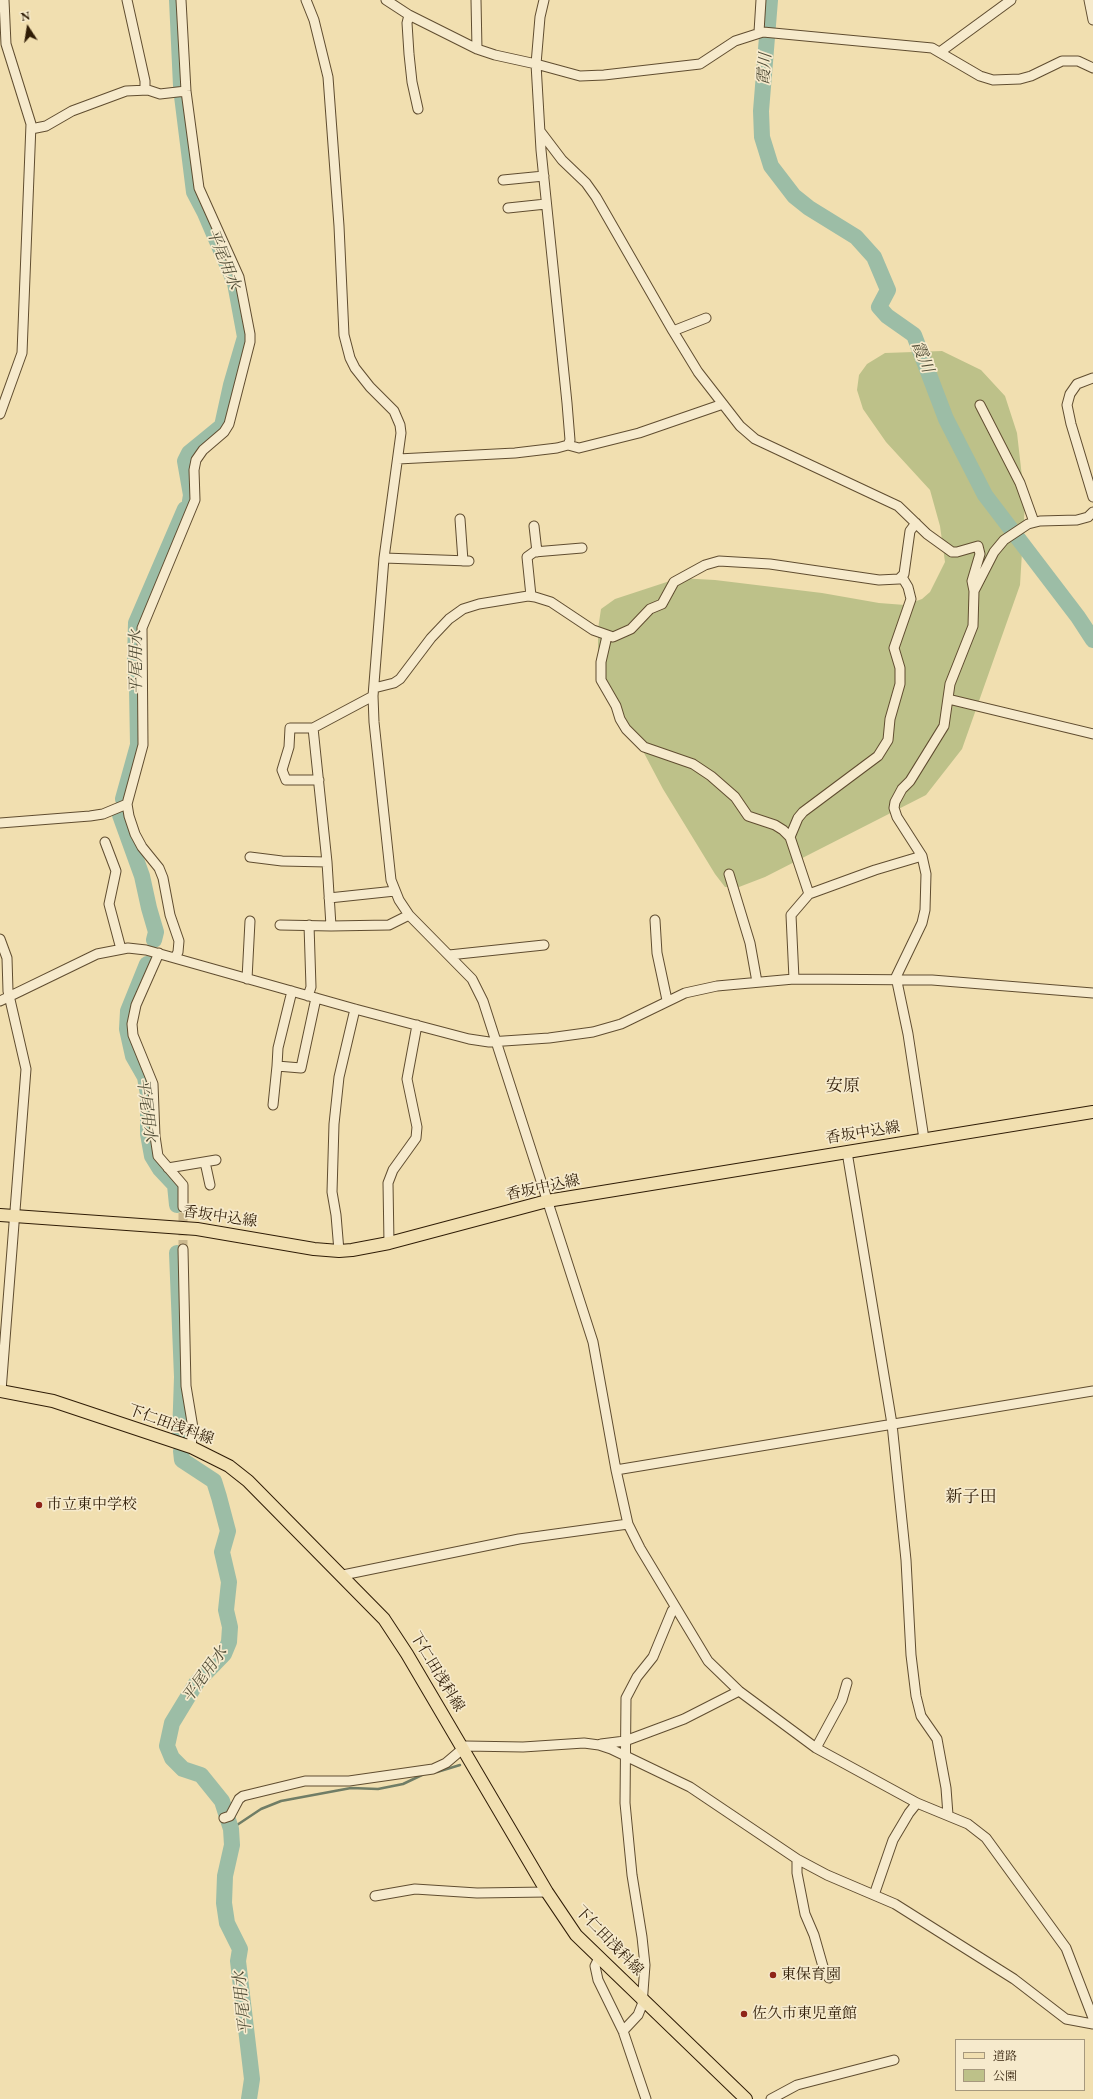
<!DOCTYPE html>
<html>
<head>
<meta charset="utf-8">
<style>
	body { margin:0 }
	#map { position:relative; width:1093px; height:2099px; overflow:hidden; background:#f1dfb0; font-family:"EB Garamond","Noto Serif JP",serif }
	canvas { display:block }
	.legend { position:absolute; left:955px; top:2039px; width:130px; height:52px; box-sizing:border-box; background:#f6eacc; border:1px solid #a6987d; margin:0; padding:5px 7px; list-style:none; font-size:12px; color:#2f1c06 }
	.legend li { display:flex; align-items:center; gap:8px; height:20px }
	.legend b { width:20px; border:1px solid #a6987d }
	.north { position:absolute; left:8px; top:8px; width:40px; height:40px; -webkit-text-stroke:3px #f6eacc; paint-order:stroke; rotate:348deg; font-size:11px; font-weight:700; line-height:16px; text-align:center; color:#2f1c06 }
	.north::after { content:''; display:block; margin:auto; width:14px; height:18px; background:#2f1c06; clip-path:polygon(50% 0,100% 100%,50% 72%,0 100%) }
</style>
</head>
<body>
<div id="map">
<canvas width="1093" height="2099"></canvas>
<ul class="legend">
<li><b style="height:5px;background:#f1dfb0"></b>道路</li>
<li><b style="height:11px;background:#bdc189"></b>公園</li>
</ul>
<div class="north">N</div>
</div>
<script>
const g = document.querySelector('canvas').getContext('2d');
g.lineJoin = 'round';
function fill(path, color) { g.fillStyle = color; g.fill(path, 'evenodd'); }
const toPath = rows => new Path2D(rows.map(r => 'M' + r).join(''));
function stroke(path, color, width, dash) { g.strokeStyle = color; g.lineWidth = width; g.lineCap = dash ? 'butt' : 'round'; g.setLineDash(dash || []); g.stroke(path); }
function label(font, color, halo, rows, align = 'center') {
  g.font = font + ' "EB Garamond","Noto Serif JP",serif'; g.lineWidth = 3.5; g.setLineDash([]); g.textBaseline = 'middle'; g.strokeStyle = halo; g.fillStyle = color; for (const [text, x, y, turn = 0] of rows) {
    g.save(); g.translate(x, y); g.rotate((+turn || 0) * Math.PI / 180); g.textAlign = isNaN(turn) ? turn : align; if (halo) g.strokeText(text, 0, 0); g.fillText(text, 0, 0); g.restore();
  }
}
const green = toPath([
	[942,351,981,370,1005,396,1017,433,1025,503,1020,585,962,749,926,795,765,877,739,887,725,887,715,874,663,789,605,679,598,650,598,629,601,609,615,599,679,578,715,580,822,593,879,603,905,605,922,599,930,592,945,562,940,526,930,490,886,442,863,409,857,390,859,375,867,364,885,353]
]);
const stream = toPath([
	[437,1772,460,1765],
	[231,1829,261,1809,281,1801,351,1788,378,1789,403,1784,422,1775]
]);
const river = toPath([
	[177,0,181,86],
	[770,0,761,111,762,137,771,166,794,196,809,208,856,237,874,257,888,290,879,307,887,316,914,335,946,419,985,495,1078,617,1093,640],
	[182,96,194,192,205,213,235,283,245,337,231,385,222,426,189,453,185,461,191,495,190,501],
	[123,799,138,745,137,688,135,661,136,623,185,509],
	[120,815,142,876,149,908,156,932,154,940],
	[147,964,128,1011,127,1029,133,1056,145,1077,148,1095,148,1134,152,1156,160,1169,175,1185,177,1205],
	[177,1253,182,1377,180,1436],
	[181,1451,182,1460,214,1481,219,1497,228,1531,222,1552,229,1582,226,1610,230,1627,229,1642,224,1654,197,1682,172,1723,167,1746,172,1758,183,1769,201,1775,222,1801,231,1829,232,1845,225,1876,224,1903,227,1923,240,1949,238,1961,252,2079,249,2099]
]);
const minorTunnel = toPath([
	[183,1249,183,1207]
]);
const minor = toPath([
	[127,0,145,81,145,90],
	[306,0,314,20,328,77,339,226,344,335,350,358,355,368,370,387,394,411,400,425,401,433,384,558,373,696,374,722,391,880,399,900,409,915,472,979,483,1001,593,1342,616,1470,628,1524,640,1548,708,1661,739,1691,816,1748,917,1803,968,1824,986,1838,1066,1948,1093,2018],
	[386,0,409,15,477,49,495,55,536,64,580,76,604,75,700,64,735,41,763,32,932,48,980,76,993,80,1020,79,1031,76,1062,61,1078,61,1093,68],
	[476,0,477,49],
	[544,0,540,17,536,64,541,150,567,403,570,440,568,445],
	[1089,0,1093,20],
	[409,15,407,23,409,54,412,82,418,109],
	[759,32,761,0],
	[940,52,1011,0],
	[31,129,46,126,72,111,126,91,148,90,160,94,186,91],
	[540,131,562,160,586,183,596,197,673,331,706,318],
	[503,180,544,176],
	[508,208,546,204],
	[673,331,698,372,740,426,755,439,898,506,927,534,952,552,957,552,978,546,980,554,972,581,974,591],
	[1093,378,1077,384,1070,394,1067,405,1071,424,1093,497],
	[980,405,1020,483,1034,522],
	[0,414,22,353,31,124,6,44,4,0],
	[398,459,515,453,557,448,568,445,579,448,639,433,723,404],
	[460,519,463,561],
	[534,526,537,552],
	[384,558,469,561],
	[531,596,527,557,534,552,582,548],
	[607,636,601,662,601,680,616,706,620,719,626,729,644,747,693,764,711,776,735,797,748,816,775,825,783,830,790,837,809,894],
	[374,688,394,683,400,679,431,638,449,619,463,609,479,604,528,596,535,597,551,602,593,630,613,637,631,629,650,609,662,604,674,582,705,565,719,561,770,564,879,580,899,579,904,574,910,531,916,523],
	[948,699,1093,734],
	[313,728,290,728,289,747,282,770,286,780,319,780],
	[0,823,90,816,103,814,127,804],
	[790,837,798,818,803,812,878,756,888,740,890,719,900,684,900,668,894,648,911,599,908,587,902,577],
	[105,842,116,871,109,904,121,949],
	[250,857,282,861,327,862],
	[729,874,750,943,757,982],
	[329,898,395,891],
	[655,920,657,953,667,1000],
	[280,925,331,926,327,862,313,728,373,696],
	[331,926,389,925,409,915],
	[0,939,7,958,8,991,26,1069,1,1391],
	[159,953,136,1005,132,1024,133,1035,153,1084,155,1136,158,1156,183,1185,183,1207],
	[449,955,544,945],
	[175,958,178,952,179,941,170,915,163,878,159,868,142,847,135,834,129,816,127,804,143,745,142,628,195,500,194,470,196,460,203,450,224,432,229,424,250,342,250,334,239,277,199,188,186,91,181,0],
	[247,979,250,921],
	[794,979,791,915,809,894,875,870,922,856],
	[308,996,311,987,309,925],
	[0,1001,97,954,128,948,146,950,355,1009,469,1039,489,1042,549,1038,593,1032,621,1024,685,993,717,986,794,979,932,980,1093,993],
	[277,1066,278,1048,292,991],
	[273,1105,277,1066,301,1068,316,998],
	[924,1139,908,1034,896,977,922,923,925,910,926,874,922,856,897,817,894,808,895,802,902,789,910,781,944,726,950,684,973,626,974,591,994,552,1004,540,1028,524,1040,521,1077,520,1088,517,1093,512],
	[847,1152,892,1424,906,1560,911,1655,916,1696,921,1716,937,1739,946,1788,948,1815],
	[205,1162,210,1185],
	[168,1168,216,1160],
	[389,1243,388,1183,393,1170,416,1138,417,1127,407,1079,417,1025],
	[183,1249,186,1386,193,1428,191,1447],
	[339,1251,336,1215,332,1192,334,1124,339,1077,355,1009],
	[616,1470,1093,1391],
	[343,1575,519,1539,628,1524],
	[601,1744,625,1741,684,1719,739,1691],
	[816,1748,842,1700,847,1683],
	[224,1818,230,1816,239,1799,243,1796,305,1781,349,1781,433,1769,446,1763,466,1746,523,1747,584,1743,599,1745,611,1749,690,1787,797,1859,827,1875,895,1904,1014,1979,1066,2019,1093,2024],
	[797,1859,797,1873,805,1914,814,1935,824,1970,829,1978],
	[874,1895,893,1840,909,1813,917,1803],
	[375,1896,415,1889,477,1893,547,1892],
	[599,1958,595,1966,598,1980,623,2031,646,2099],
	[623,2031,638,2015,642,2005,645,1965,642,1937,632,1875,625,1803,626,1698,637,1677,653,1657,672,1611,675,1608],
	[771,2099,797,2085,894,2060]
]);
const major = toPath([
	[0,1215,197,1229,314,1249,339,1251,352,1250,389,1243,547,1201,1093,1112],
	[0,1391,53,1401,191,1447,229,1466,248,1481,384,1619,407,1654,547,1892,576,1935,746,2099]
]);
const markers = [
	[39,1505,4,"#8f2418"],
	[773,1975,4,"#8f2418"],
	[744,2014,4,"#8f2418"]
];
const streetNames = [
	["香坂中込線",863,1133,-9],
	["香坂中込線",543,1188,-12],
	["香坂中込線",220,1217,8],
	["下仁田浅科線",171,1425,20],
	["下仁田浅科線",437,1672,59],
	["下仁田浅科線",609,1941,46]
];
const poiNames = [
	["市立東中学校",47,1505],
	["東保育園",781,1975],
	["佐久市東児童館",752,2014]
];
const waterNames = [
	["霞川",765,69,-85],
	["平尾用水",223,259,68],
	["霞川",922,357,68],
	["平尾用水",137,662,-90],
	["平尾用水",146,1110,83],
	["平尾用水",205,1675,-54],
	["平尾用水",243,2003,-96]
];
const quarterNames = [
	["安原",843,1086],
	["新子田",971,1497]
];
fill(green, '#bdc189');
stroke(stream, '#707d66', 2.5);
stroke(river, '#9cbda6', 16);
stroke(minorTunnel, '#cab88e', 9, [9, 4.5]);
stroke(minor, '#604d30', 11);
stroke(major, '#2f1c06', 14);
stroke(minor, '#f6eacc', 9);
stroke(major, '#f1dfb0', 12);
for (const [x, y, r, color] of markers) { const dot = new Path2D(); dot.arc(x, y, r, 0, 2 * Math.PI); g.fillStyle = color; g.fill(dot); stroke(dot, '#f6eacc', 1.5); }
label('15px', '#2f1c06', '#f6eacc', streetNames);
label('15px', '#2f1c06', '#f6eacc', poiNames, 'left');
label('italic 16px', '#504c36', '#f6eacc', waterNames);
label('17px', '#2f1c06', '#f6eacc', quarterNames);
</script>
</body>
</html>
